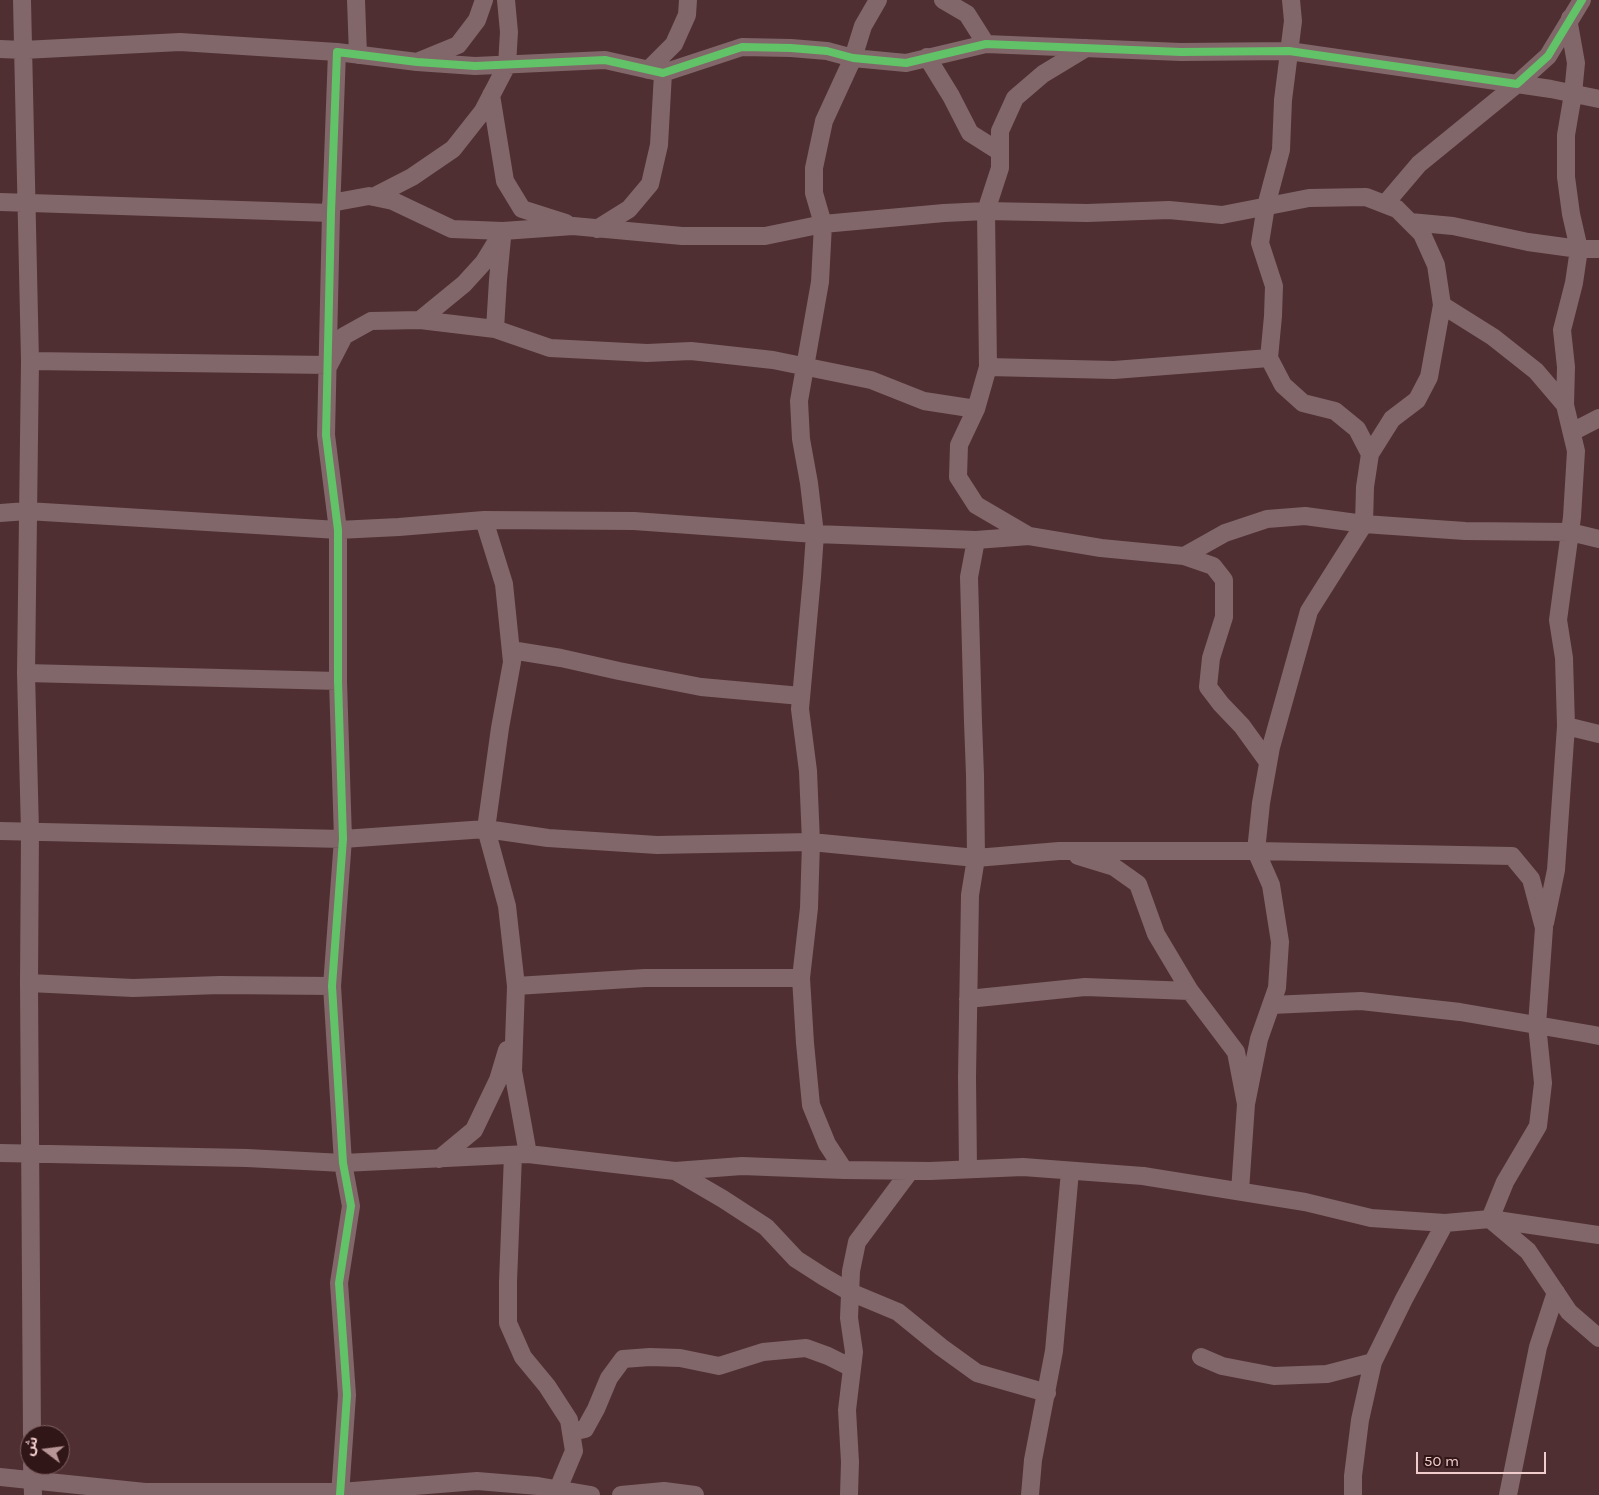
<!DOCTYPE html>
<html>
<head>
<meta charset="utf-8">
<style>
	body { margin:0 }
	#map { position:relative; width:1599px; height:1495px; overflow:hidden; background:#4f2f32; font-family:Karla,"Noto Sans Arabic",sans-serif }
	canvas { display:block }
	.north { position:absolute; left:20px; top:1425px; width:50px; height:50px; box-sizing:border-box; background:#311617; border:1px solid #7e5f5f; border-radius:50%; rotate:285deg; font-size:14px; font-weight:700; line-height:20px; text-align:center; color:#f1cccc }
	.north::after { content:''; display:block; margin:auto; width:18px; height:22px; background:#b89596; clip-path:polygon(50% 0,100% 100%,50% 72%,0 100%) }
	.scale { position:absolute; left:1416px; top:1452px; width:130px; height:22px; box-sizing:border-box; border:2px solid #f1cccc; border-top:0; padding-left:6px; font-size:15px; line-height:18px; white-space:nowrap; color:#f1cccc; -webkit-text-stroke:4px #311617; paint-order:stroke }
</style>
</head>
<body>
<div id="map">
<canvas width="1599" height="1495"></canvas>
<div class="north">ش</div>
<div class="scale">50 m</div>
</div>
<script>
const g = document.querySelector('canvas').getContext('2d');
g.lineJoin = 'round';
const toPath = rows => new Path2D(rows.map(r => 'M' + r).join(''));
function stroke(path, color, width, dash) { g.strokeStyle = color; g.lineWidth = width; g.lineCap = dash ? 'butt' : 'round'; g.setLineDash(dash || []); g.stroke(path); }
const street = toPath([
	[22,0,30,361,26,673,30,832,29,983,32,1435],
	[356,0,358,55],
	[943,0,967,14,986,44],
	[0,49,23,50,180,42,337,52],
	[927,57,951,96,970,133,1000,152],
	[419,61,458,45,477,20,484,0],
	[648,70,674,44,687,15,688,0],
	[491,95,505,181,522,209,566,223],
	[373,197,412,177,453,149,483,111,507,65,509,32,506,0],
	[0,202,331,213],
	[331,203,369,196,393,201,452,229,503,231,573,226,682,236,765,236,823,224,944,213,986,211,1087,213,1169,210,1222,215,1309,198,1366,197,1397,209,1422,234,1436,265,1442,305,1429,377,1417,400,1392,419,1370,454],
	[1385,204,1419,164,1517,84,1551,89,1599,99],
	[1410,222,1453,226,1528,242,1579,249,1599,249],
	[597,229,629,209,650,184,659,145,663,73],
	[1442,305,1493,337,1536,371,1565,405,1576,451,1572,517,1558,620,1564,658,1566,726,1556,870,1545,923],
	[420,320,464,284,484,262,503,231],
	[495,329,498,280,502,238],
	[30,361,329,365,344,336,371,321,420,320,495,329,550,348,647,353,691,351,773,360,871,380,924,401,976,409],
	[988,367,1114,370,1269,358],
	[1565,405,1566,367,1562,330,1574,283,1579,249,1571,214,1566,177,1566,135,1573,94,1576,63,1569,24,1570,18],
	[1572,432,1599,418],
	[0,513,27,511,338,530,399,527,484,520,634,521,815,534,976,540,1029,536,1101,548,1184,556,1225,533,1267,519,1305,516,1364,524,1465,531,1570,532,1599,539],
	[484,520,504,584,512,662,500,728,486,829,507,906,516,986,513,1071,528,1154],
	[1029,536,976,505,958,477,959,445,976,409,988,367,986,211,1000,168,1000,131,1015,98,1043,74,1086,48],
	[1184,556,1213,566,1224,580,1224,617,1211,658,1208,687,1221,704,1242,726,1268,762],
	[511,650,561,658,619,671,701,687,801,696],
	[26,673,338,681],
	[1566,726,1599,734],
	[0,831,343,839,486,829,548,838,657,845,811,842,976,858,1059,851,1256,851,1512,856,1531,879,1544,928,1537,1025,1543,1083,1538,1126,1505,1182,1490,1219,1599,1235],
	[1078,856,1114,867,1138,884,1156,934,1190,991,1236,1052,1246,1104,1240,1191],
	[29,983,133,988,220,985,332,986],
	[516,986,645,978,801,978],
	[968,999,1085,987,1190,991],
	[1271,1005,1361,1001,1460,1012,1589,1034,1599,1036],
	[1246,1104,1259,1039,1277,988,1280,942,1271,885,1256,851,1261,803,1271,747,1309,611,1364,524,1365,487,1370,454,1357,429,1335,411,1303,403,1283,385,1269,358,1273,316,1274,286,1260,243,1266,206,1281,150,1283,100,1293,21,1291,0],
	[0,1153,247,1158,343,1163,528,1154,675,1171,742,1166,844,1170,930,1171,1023,1167,1143,1176,1305,1202,1371,1218,1445,1223,1490,1219,1528,1251,1569,1312,1599,1338],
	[513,1155,508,1282,508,1323,523,1357,547,1386,569,1420,574,1451,558,1489,554,1495],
	[439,1159,474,1130,498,1080,507,1050],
	[968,1169,967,1077,970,895,976,858,975,775,973,722,969,577,976,540],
	[844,1170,827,1144,811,1105,805,1043,801,978,809,908,811,842,808,771,800,709,812,577,815,534,809,483,801,439,799,401,820,282,823,224,814,193,814,168,824,121,853,58,863,26,878,0],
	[675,1171,723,1199,766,1227,796,1259,824,1277,850,1292,898,1312,941,1347,977,1373,1047,1393],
	[1201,1357,1222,1366,1274,1376,1327,1374,1373,1362],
	[571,1432,585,1429,596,1409,609,1378,623,1359,650,1357,680,1358,719,1366,763,1352,806,1348,828,1356,852,1368],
	[32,1465,33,1495],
	[0,1477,145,1492,341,1492,477,1481,538,1486,591,1495],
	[340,1495,347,1395,339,1283,351,1206,343,1163,332,986,343,839,338,681,338,530,326,435,331,213,337,52,417,62,475,66,605,60,663,73,742,47,791,48,827,51,853,58,906,63,986,44,1181,52,1289,51,1517,84,1548,56,1582,0],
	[621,1495,664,1491,695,1495],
	[849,1495,850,1462,847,1410,854,1352,849,1318,851,1271,857,1242,910,1171],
	[1030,1495,1033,1460,1054,1351,1070,1171],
	[1353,1495,1353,1476,1360,1420,1373,1362,1404,1299,1445,1223],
	[1508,1495,1538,1347,1556,1292]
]);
const cycleway = toPath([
	[340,1495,347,1395,339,1283,351,1206,343,1163,332,986,343,839,338,681,338,530,326,435,331,213,337,52,417,62,475,66,605,60,663,73,742,47,791,48,827,51,853,58,906,63,986,44,1181,52,1289,51,1517,84,1548,56,1582,0]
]);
stroke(street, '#816769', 18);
stroke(cycleway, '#61c268', 8);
</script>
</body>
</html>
